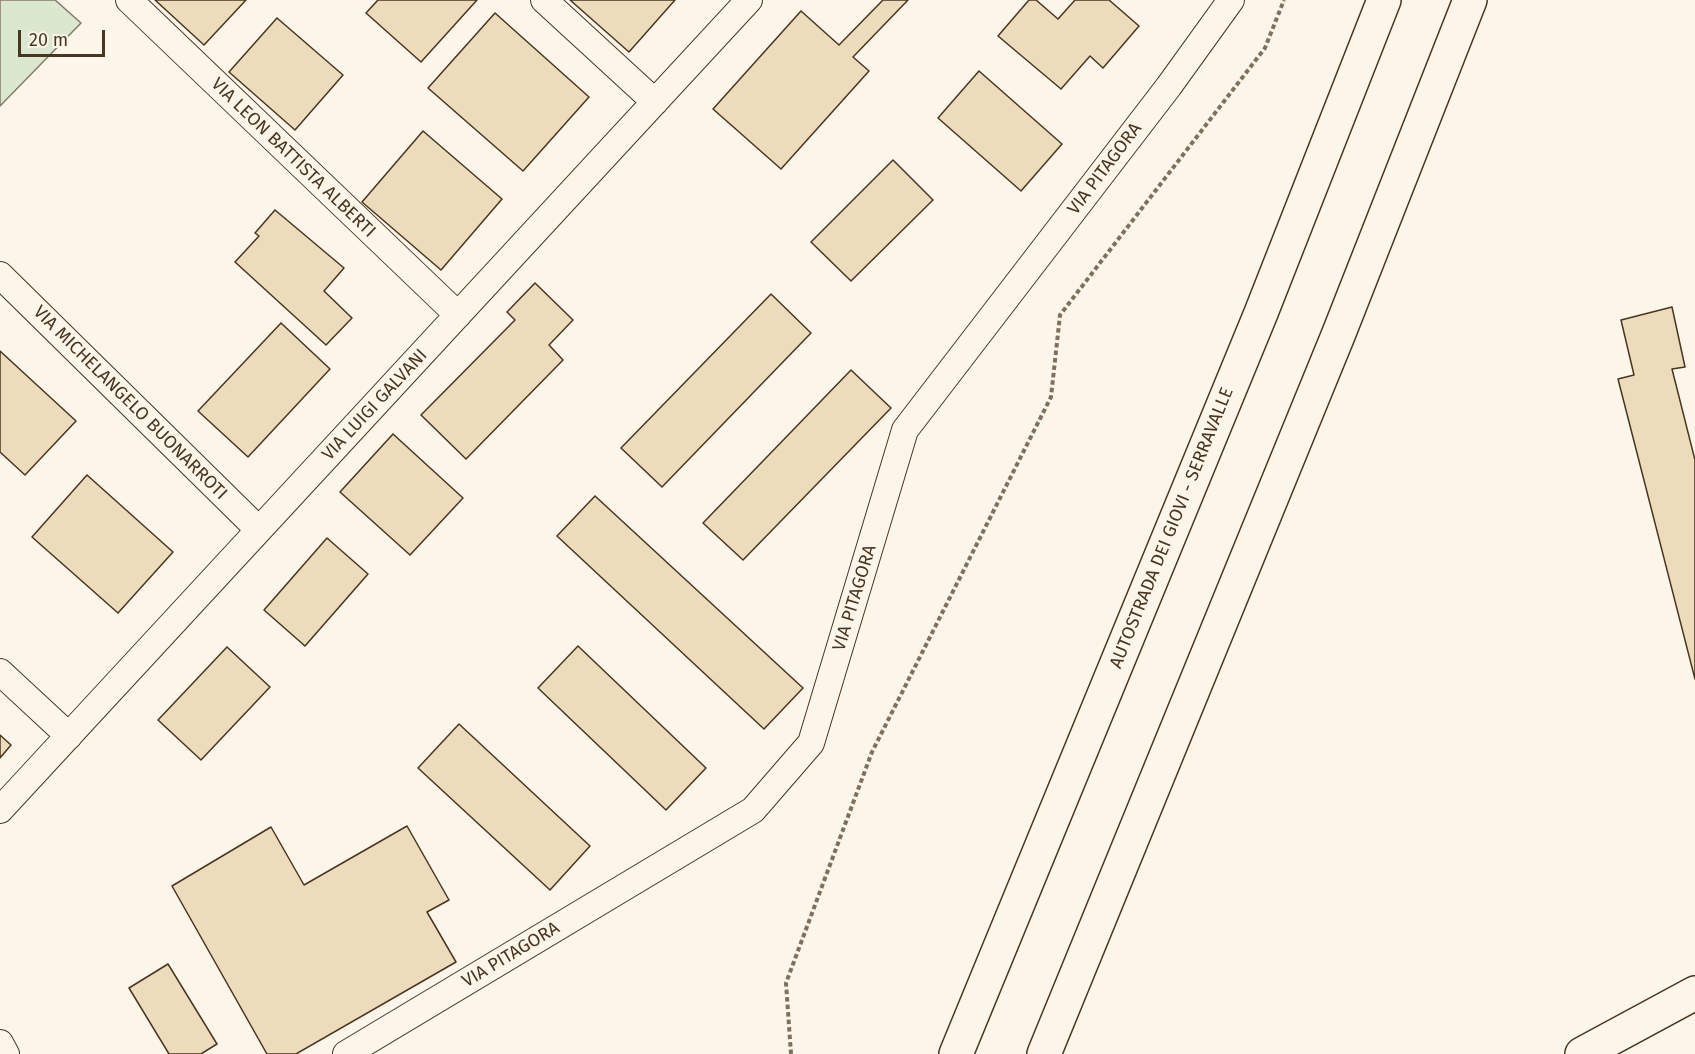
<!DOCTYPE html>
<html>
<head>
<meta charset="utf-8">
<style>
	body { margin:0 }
	#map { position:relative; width:1695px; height:1054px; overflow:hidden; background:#fbf6e9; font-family:"Fira Sans",sans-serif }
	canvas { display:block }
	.scale { position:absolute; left:18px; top:30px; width:87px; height:27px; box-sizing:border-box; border:3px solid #4a3520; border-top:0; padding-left:8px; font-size:18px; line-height:21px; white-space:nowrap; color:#4a3520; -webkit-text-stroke:4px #fbf6e9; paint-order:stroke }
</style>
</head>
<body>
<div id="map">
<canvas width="1695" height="1054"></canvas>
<div class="scale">20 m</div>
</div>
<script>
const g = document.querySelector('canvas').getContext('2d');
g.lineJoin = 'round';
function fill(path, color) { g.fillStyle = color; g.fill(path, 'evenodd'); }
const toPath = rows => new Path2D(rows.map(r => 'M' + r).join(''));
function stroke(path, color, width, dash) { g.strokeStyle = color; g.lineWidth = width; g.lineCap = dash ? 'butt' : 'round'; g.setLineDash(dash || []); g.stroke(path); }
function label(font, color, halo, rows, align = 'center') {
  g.font = font + ' "Fira Sans",sans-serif'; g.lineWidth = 4.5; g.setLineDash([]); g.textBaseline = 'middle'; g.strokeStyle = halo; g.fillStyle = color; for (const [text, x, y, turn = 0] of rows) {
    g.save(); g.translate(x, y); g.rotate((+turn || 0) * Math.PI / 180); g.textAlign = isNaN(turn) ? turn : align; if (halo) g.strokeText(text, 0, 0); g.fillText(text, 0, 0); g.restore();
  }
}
const green = toPath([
	[0,0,55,0,81,23,0,106,0,0]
]);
const building = toPath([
	[155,0,246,0,204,45,155,0],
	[378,0,477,0,421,62,366,13,378,0],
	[570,0,675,0,629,52,570,0],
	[883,0,908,0,853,57,869,71,781,169,713,109,801,11,839,45,883,0],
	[1029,0,1036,0,1058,19,1075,0,1109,0,1139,26,1103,68,1090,56,1061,89,998,36,1029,0],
	[495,13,589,97,523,171,428,88,495,13],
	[277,18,343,75,295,130,229,72,277,18],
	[979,71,1062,144,1021,191,938,118,979,71],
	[423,131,502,199,441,270,362,202,423,131],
	[893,160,933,200,851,281,811,242,893,160],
	[275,210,344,268,324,291,352,318,326,345,235,262,259,236,255,233,275,210],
	[535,283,573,320,549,345,563,360,466,459,421,415,515,320,507,312,535,283],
	[771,294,811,333,662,487,621,448,771,294],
	[1672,307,1685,367,1672,369,1695,460,1695,679,1618,379,1634,375,1621,320,1672,307],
	[281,323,330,369,248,457,198,411,281,323],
	[0,351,76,421,25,475,0,452,0,351],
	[851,370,891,408,743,560,703,523,851,370],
	[393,434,463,498,410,555,340,492,393,434],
	[87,475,173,552,118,613,32,537,87,475],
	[595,496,803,688,764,729,557,536,595,496],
	[327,538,368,574,305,646,264,610,327,538],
	[578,646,706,768,666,810,538,688,578,646],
	[227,647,270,687,201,760,158,720,227,647],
	[459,724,590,846,550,890,418,768,459,724],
	[0,735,11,745,0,758,0,735],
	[407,826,449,900,427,912,456,962,296,1054,267,1054,172,886,271,827,304,885,407,826],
	[168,964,217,1044,201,1054,169,1054,129,988,168,964]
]);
const path = toPath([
	[791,1054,786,983,872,752,1051,397,1060,315,1265,48,1284,0]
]);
const minor = toPath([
	[129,0,458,315],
	[544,0,655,102],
	[0,275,259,530],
	[0,672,69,736],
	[0,810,749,0],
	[0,1043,6,1054],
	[346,1054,753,810,811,743,905,430,1169,86,1231,0]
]);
const tertiary = toPath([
	[1582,1054,1695,993]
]);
const motorway = toPath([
	[956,1054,1261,313,1384,0],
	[1044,1054,1339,333,1470,0]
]);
const streetNames = [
	["VIA LEON BATTISTA ALBERTI",293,158,44],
	["VIA PITAGORA",1105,169,-53],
	["VIA MICHELANGELO BUONARROTI",130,403,45],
	["VIA LUIGI GALVANI",375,405,-47],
	["AUTOSTRADA DEI GIOVI - SERRAVALLE",1172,528,-68],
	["VIA PITAGORA",855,598,-73],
	["VIA PITAGORA",511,955,-31]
];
fill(green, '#dce7d0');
stroke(green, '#887966', 1.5);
fill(building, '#ecdcbc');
stroke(building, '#4a3520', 1.5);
stroke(minor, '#4a3520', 28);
stroke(tertiary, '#4a3520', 36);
stroke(motorway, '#4a3520', 36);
stroke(path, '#7f6f5c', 4, [4.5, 3]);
stroke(minor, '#fbf6e9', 26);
stroke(tertiary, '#fbf6e9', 33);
stroke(motorway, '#fbf6e9', 33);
label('18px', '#4a3520', '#fbf6e9', streetNames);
</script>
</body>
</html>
